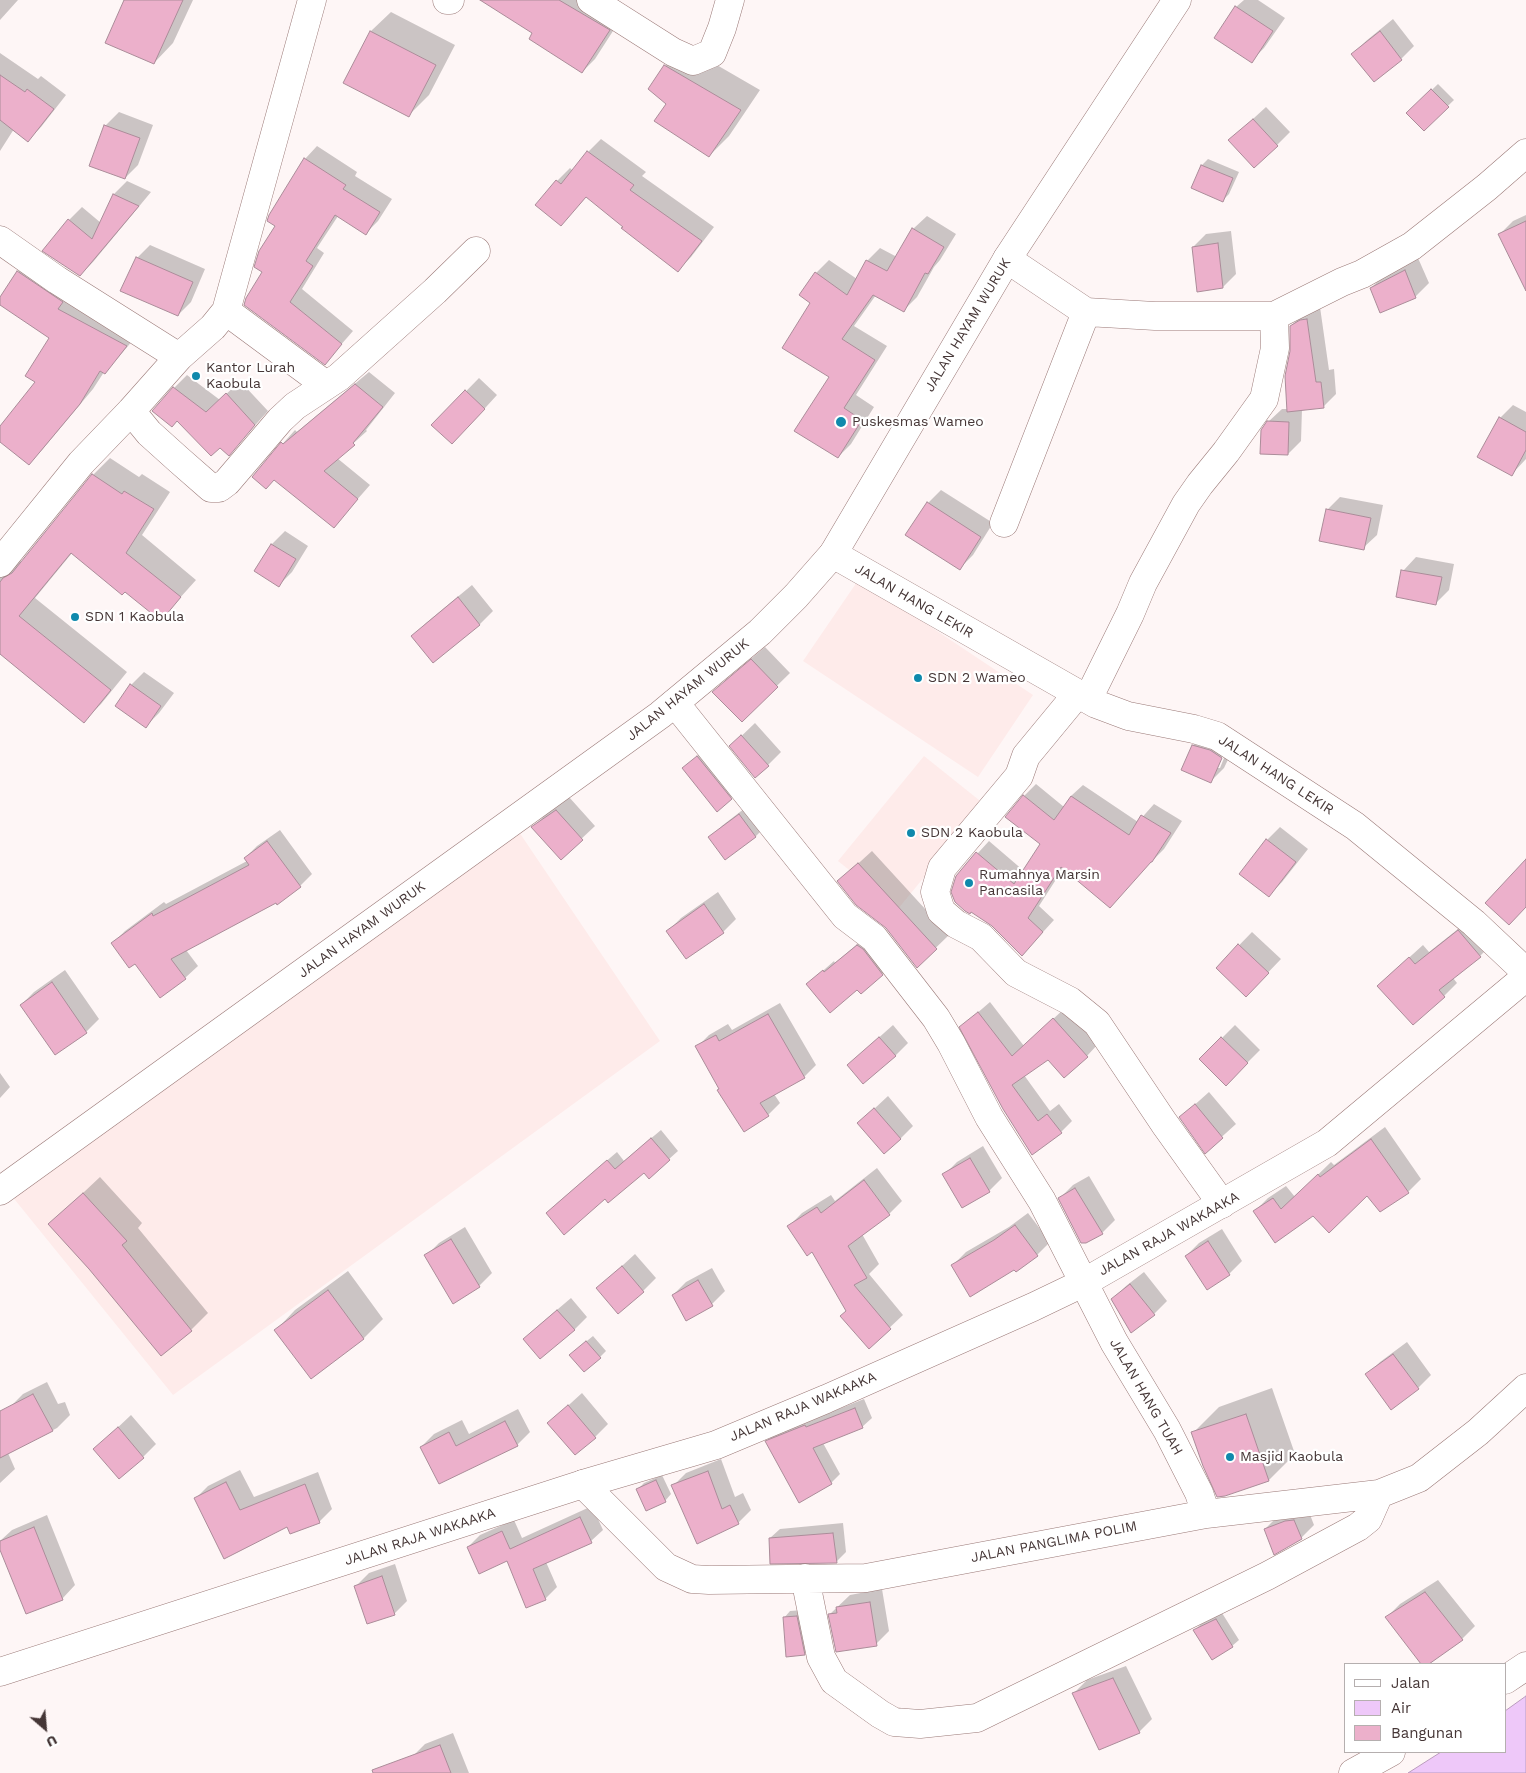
<!DOCTYPE html>
<html>
<head>
<meta charset="utf-8">
<style>
	body { margin:0 }
	#map { position:relative; width:1526px; height:1773px; overflow:hidden; background:#fef6f6; font-family:"Work Sans",sans-serif }
	canvas { display:block }
	.legend { position:absolute; left:1344px; top:1663px; width:162px; height:90px; box-sizing:border-box; background:#fff; border:1px solid #b5afaf; margin:0; padding:6px 9px; list-style:none; font-size:15px; color:#453636 }
	.legend li { display:flex; align-items:center; gap:10px; height:25px }
	.legend b { width:25px; border:1px solid #b5afaf }
	.north { position:absolute; left:20px; top:1703px; width:50px; height:50px; -webkit-text-stroke:4px #fff; paint-order:stroke; rotate:153deg; font-size:14px; font-weight:700; line-height:20px; text-align:center; color:#453636 }
	.north::after { content:''; display:block; margin:auto; width:18px; height:22px; background:#453636; clip-path:polygon(50% 0,100% 100%,50% 72%,0 100%) }
</style>
</head>
<body>
<div id="map">
<canvas width="1526" height="1773"></canvas>
<ul class="legend">
<li><b style="height:6px;background:#fff"></b>Jalan</li>
<li><b style="height:14px;background:#eec8f9"></b>Air</li>
<li><b style="height:14px;background:#ecb0cb"></b>Bangunan</li>
</ul>
<div class="north">U</div>
</div>
<script>
const g = document.querySelector('canvas').getContext('2d');
g.lineJoin = 'round';
function fill(path, color) { g.fillStyle = color; g.fill(path, 'evenodd'); }
const toPath = rows => new Path2D(rows.map(r => 'M' + r).join(''));
function stroke(path, color, width, dash) { g.strokeStyle = color; g.lineWidth = width; g.lineCap = dash ? 'butt' : 'round'; g.setLineDash(dash || []); g.stroke(path); }
function label(font, color, halo, rows, align = 'center') {
  g.font = font + ' "Work Sans",sans-serif'; g.lineWidth = 4.5; g.setLineDash([]); g.textBaseline = 'middle'; g.strokeStyle = halo; g.fillStyle = color; for (const [text, x, y, turn = 0] of rows) {
    g.save(); g.translate(x, y); g.rotate((+turn || 0) * Math.PI / 180); g.textAlign = isNaN(turn) ? turn : align; if (halo) g.strokeText(text, 0, 0); g.fillText(text, 0, 0); g.restore();
  }
}
const built = toPath([
	[859,579,1033,695,978,777,803,661],
	[924,756,984,804,898,909,838,861],
	[517,829,660,1041,173,1395,11,1195]
]);
const water = toPath([
	[1526,1696,1526,1773,1408,1773,1441,1752,1505,1752,1505,1711,1526,1696]
]);
const shadow = toPath([
	[0,0,18,0,0,20],
	[125,0,193,0,173,43,154,63],
	[482,0,593,0,622,17,595,59,582,72,534,33],
	[1244,0,1258,0,1285,18,1264,48,1251,61,1236,7],
	[391,12,455,45,429,95,409,115,345,82,371,31],
	[1393,19,1414,46,1401,59,1374,80,1353,54,1366,41],
	[684,46,760,90,729,136,709,156,667,104,665,66],
	[0,53,38,79,41,76,66,95,41,127,28,140,14,129,0,151],
	[1438,84,1454,100,1424,129,1408,113],
	[1266,107,1290,132,1277,145,1230,140],
	[119,112,153,125,138,165,125,178,90,165,106,125],
	[601,139,646,172,642,176,714,227,691,257,678,270,587,196,561,224,557,181,570,168,573,171,588,152],
	[317,146,357,172,355,176,392,199,378,221,366,233,338,216,317,248,324,253,302,289,353,331,325,363,264,271,276,226,305,159],
	[1208,159,1239,172,1229,194,1223,200,1193,188,1202,165],
	[127,181,151,192,93,262,80,275,69,220,82,207,101,223,114,194],
	[1526,215,1526,273,1500,234,1513,221],
	[927,216,956,234,940,260,934,267,917,297,904,310,876,295,854,326,887,346,856,395,874,407,851,444,838,457,831,377,812,303,816,273,829,260,857,279,867,261,880,248,897,257,913,229],
	[1231,231,1236,274,1223,287,1193,247,1206,234],
	[150,245,205,269,191,302,178,315,137,258],
	[1418,258,1429,283,1416,296,1381,311,1371,288,1384,275],
	[31,259,139,333,117,359,104,372,93,389,42,450,29,463,0,440,0,428,37,382,51,337,0,304,0,300,18,272],
	[1320,307,1329,370,1334,369,1336,394,1323,407,1302,409,1301,441,1288,454,1268,422,1282,409,1288,409,1292,348,1291,326,1304,313],
	[369,372,395,393,366,430,367,431,337,458,370,485,334,526,275,478,254,476,295,430,297,432],
	[187,375,220,400,240,381,268,411,229,454,174,388],
	[479,378,497,395,465,430,433,425],
	[1513,405,1526,412,1526,459,1511,475,1500,418],
	[110,458,139,477,142,474,170,492,142,535,196,580,161,619,125,590,72,553,35,598,127,672,101,704,84,721,0,633,0,545,16,562,23,561,93,475],
	[941,490,993,523,973,555,960,568,928,503],
	[1340,497,1383,505,1377,535,1363,548,1327,510],
	[285,531,308,546,292,572,279,585,255,570,272,544],
	[1416,557,1454,564,1449,590,1436,603,1403,571],
	[472,585,493,611,480,624,434,662,413,636,426,623],
	[765,647,790,673,742,720,714,692,727,679],
	[144,672,174,693,159,713,146,726,131,685],
	[755,723,781,752,768,765,731,746],
	[1206,732,1235,745,1224,768,1211,781,1193,745],
	[1224,752,1226,753,1220,768,1217,768],
	[711,744,744,785,731,798,684,768],
	[1036,784,1064,807,1071,796,1083,785,1138,822,1154,804,1182,821,1164,849,1152,861,1064,867,1039,906,1054,920,1033,943,957,876,989,841,1024,871,1042,844,1024,796],
	[569,797,595,826,561,858,533,827,546,814],
	[753,802,769,823,756,836,725,858,710,838,723,825],
	[1280,827,1308,849,1282,882,1269,895,1267,840],
	[280,830,312,874,300,886,277,902,186,950,198,966,185,978,161,996,135,963,113,943,125,931,164,902,166,904,247,861,245,858,257,846],
	[872,851,949,935,917,966,887,928,839,881],
	[718,892,736,919,723,932,668,931,681,918],
	[1472,918,1493,943,1480,956,1453,978,1457,983,1444,996,1392,973,1423,945,1429,952],
	[1252,932,1281,959,1259,982,1217,968],
	[868,935,893,964,882,974,858,988,808,984,834,961,835,963],
	[65,970,99,1019,86,1032,55,1053,21,1005,34,992],
	[990,1002,1024,1046,1065,1008,1098,1044,1087,1056,1048,1059,1024,1075,1050,1111,1059,1104,1072,1121,1061,1132,1032,1154,961,1027],
	[780,1003,816,1065,804,1077,774,1094,780,1103,768,1115,697,1047,709,1035,728,1024,732,1030],
	[893,1025,908,1043,895,1056,848,1065],
	[1235,1025,1260,1050,1226,1084,1201,1059],
	[0,1073,10,1087,0,1098],
	[1209,1092,1236,1124,1205,1152,1181,1117],
	[888,1096,913,1126,900,1139,859,1123],
	[1385,1127,1421,1179,1408,1192,1367,1194,1313,1215,1255,1211,1268,1198,1286,1186,1295,1197,1331,1162,1334,1165],
	[661,1130,678,1151,649,1177,644,1172,605,1198,556,1204,617,1152,624,1161],
	[983,1146,1002,1178,989,1191,944,1175,957,1162],
	[877,1168,902,1201,889,1214,862,1234,879,1264,869,1274,903,1315,869,1347,812,1251,789,1226,802,1213,831,1195,835,1201],
	[1089,1176,1115,1220,1102,1233,1060,1198,1073,1185],
	[100,1177,142,1223,138,1228,208,1313,191,1330,161,1355,90,1268,50,1224],
	[1028,1213,1050,1242,1037,1255,1015,1268,953,1265,966,1252,1009,1227],
	[465,1227,492,1273,479,1286,426,1256,439,1243],
	[1222,1229,1242,1261,1229,1274,1186,1256,1199,1243],
	[635,1254,656,1278,643,1291,598,1288],
	[712,1268,725,1291,712,1304,687,1319,673,1295,686,1282],
	[348,1271,383,1319,364,1338,312,1377,276,1330,295,1310],
	[1144,1272,1167,1301,1154,1314,1113,1299,1126,1286],
	[571,1298,587,1317,574,1330,538,1326],
	[593,1336,606,1351,600,1357,577,1349],
	[1407,1342,1431,1375,1418,1388,1367,1375,1380,1362],
	[47,1382,58,1404,65,1402,70,1415,57,1428,8,1453,15,1469,0,1483,0,1427,10,1407,23,1394],
	[1272,1388,1295,1454,1269,1480,1193,1433,1219,1407],
	[582,1393,608,1424,595,1437,549,1423],
	[864,1399,872,1418,862,1427,823,1443,840,1474,831,1483,766,1442,775,1433,815,1416,816,1418],
	[518,1409,530,1432,517,1445,421,1447,434,1434,462,1420,469,1434],
	[131,1415,156,1444,143,1457,95,1449],
	[721,1459,735,1497,743,1493,751,1510,738,1523,673,1486,686,1473],
	[240,1470,254,1497,318,1472,332,1509,319,1522,288,1525,195,1499,208,1486],
	[662,1475,671,1494,665,1501,638,1489,644,1483],
	[592,1506,603,1530,591,1541,546,1562,557,1587,545,1599,508,1560,468,1547,480,1535,514,1520,522,1538],
	[1307,1507,1314,1525,1301,1538,1265,1529,1278,1516],
	[47,1515,75,1585,62,1599,0,1546,0,1541,12,1530],
	[843,1523,846,1552,836,1562,770,1538,780,1529],
	[395,1564,407,1601,394,1614,356,1586,369,1573],
	[1438,1580,1475,1626,1462,1639,1427,1664,1422,1664,1387,1617,1400,1604],
	[882,1589,889,1631,876,1644,830,1614,850,1595],
	[803,1610,810,1648,804,1654,784,1618,790,1611],
	[1222,1613,1239,1640,1232,1646,1195,1630,1201,1624],
	[1126,1666,1152,1719,1139,1732,1074,1693,1087,1680],
	[453,1733,469,1773,417,1773,412,1757,425,1744]
]);
const building = toPath([
	[124,0,183,0,154,64,105,43,124,0],
	[480,0,559,0,610,30,582,73,529,39,532,33,480,0],
	[1235,6,1273,31,1252,63,1214,38,1235,6],
	[370,31,436,65,409,117,343,83,370,31],
	[1380,31,1402,60,1374,82,1351,54,1380,31],
	[664,65,741,110,709,157,654,121,666,104,648,89,664,65],
	[0,75,25,92,27,89,54,109,28,142,0,120,0,75],
	[1431,89,1449,107,1424,131,1406,113,1431,89],
	[1253,119,1278,146,1254,168,1228,140,1253,119],
	[104,125,140,138,125,179,89,166,104,125],
	[587,151,634,185,630,190,702,241,678,272,621,228,623,227,586,197,561,226,535,205,556,180,561,184,587,151],
	[304,158,346,185,343,189,380,212,366,235,335,215,306,261,313,266,290,302,342,344,325,365,244,305,246,298,262,272,254,267,259,251,275,226,267,221,269,215,304,158],
	[1201,165,1233,178,1223,202,1191,188,1201,165],
	[113,194,139,206,80,276,42,251,68,219,92,239,113,194],
	[1526,221,1526,291,1498,234,1526,221],
	[912,228,944,247,928,274,925,273,904,312,873,295,842,339,875,360,844,408,862,420,838,458,794,431,829,377,782,348,810,303,799,295,815,272,847,295,866,260,887,271,912,228],
	[1218,243,1223,288,1197,292,1192,247,1218,243],
	[136,257,193,282,178,316,120,291,136,257],
	[1405,270,1416,298,1380,313,1370,288,1405,270],
	[17,271,63,302,58,309,127,346,105,374,100,371,80,404,29,465,0,442,0,426,35,382,25,376,49,338,0,305,0,297,17,271],
	[1307,319,1316,382,1321,382,1324,408,1287,412,1285,376,1290,351,1290,326,1300,320,1307,319],
	[355,384,383,407,353,443,355,445,324,471,358,499,334,528,274,480,266,489,252,477,281,442,283,444,355,384],
	[173,387,206,412,226,393,255,425,229,456,220,448,211,456,177,421,172,427,152,411,173,387],
	[465,390,485,409,452,444,431,425,465,390],
	[1499,417,1526,432,1526,450,1512,476,1477,457,1499,417],
	[1267,421,1289,422,1288,455,1260,454,1261,430,1267,421],
	[92,474,122,494,124,491,154,509,126,553,181,597,161,621,125,592,122,595,71,553,19,616,111,690,84,723,0,654,0,582,3,578,12,573,92,474],
	[927,502,981,537,960,570,905,535,927,502],
	[1326,509,1371,518,1364,550,1319,541,1326,509],
	[271,544,296,559,279,587,254,571,271,544],
	[1401,570,1442,577,1436,605,1396,597,1401,570],
	[458,597,480,625,433,663,411,636,458,597],
	[751,659,778,687,742,722,712,692,751,659],
	[130,684,161,706,146,728,115,706,130,684],
	[741,735,769,766,755,778,729,746,741,735],
	[1192,745,1210,750,1222,758,1211,783,1181,770,1192,745],
	[697,756,732,799,717,812,682,768,697,756],
	[1023,795,1054,820,1071,796,1129,835,1141,815,1171,833,1152,862,1151,862,1110,908,1061,867,1028,918,1043,932,1022,956,992,926,971,912,970,914,965,911,955,902,951,892,956,876,976,852,1014,884,1040,844,1005,817,1023,795],
	[556,810,583,840,561,860,531,827,556,810],
	[739,814,756,837,725,860,708,837,739,814],
	[1266,839,1296,862,1269,897,1239,874,1266,839],
	[267,841,301,887,277,905,276,903,171,959,186,979,160,998,135,964,129,968,111,943,152,913,153,916,249,865,244,858,267,841],
	[1526,859,1526,907,1509,925,1485,903,1526,859],
	[858,863,937,949,917,968,886,928,856,905,837,881,858,863],
	[704,904,724,933,686,959,666,931,704,904],
	[1458,930,1481,957,1439,990,1445,997,1413,1025,1377,986,1409,957,1415,964,1458,930],
	[1238,944,1269,973,1246,997,1216,968,1238,944],
	[857,945,863,949,883,975,861,994,857,990,830,1013,806,984,823,970,824,972,857,945],
	[52,982,87,1033,55,1055,20,1005,52,982],
	[978,1012,1012,1056,1053,1018,1088,1057,1064,1078,1048,1060,1012,1085,1038,1121,1047,1114,1062,1133,1032,1155,1003,1109,959,1027,978,1012],
	[768,1014,805,1078,760,1103,769,1116,744,1132,717,1090,719,1089,695,1046,716,1035,719,1041,768,1014],
	[879,1037,896,1056,863,1084,847,1065,879,1037],
	[1221,1037,1248,1063,1226,1086,1199,1059,1221,1037],
	[1195,1104,1223,1138,1205,1154,1179,1117,1195,1104],
	[874,1108,901,1139,884,1154,857,1123,874,1108],
	[651,1138,670,1160,649,1179,644,1173,608,1203,605,1199,564,1235,546,1213,607,1160,615,1169,651,1138],
	[1371,1139,1409,1193,1380,1212,1367,1196,1329,1233,1313,1216,1275,1243,1253,1211,1273,1198,1281,1209,1318,1174,1320,1177,1371,1139],
	[970,1158,990,1192,962,1208,942,1174,970,1158],
	[864,1180,890,1215,848,1246,867,1278,854,1285,891,1329,869,1349,840,1316,846,1311,812,1252,807,1256,787,1226,817,1207,821,1213,864,1180],
	[1075,1188,1103,1234,1086,1243,1081,1243,1058,1198,1075,1188],
	[83,1193,127,1241,122,1245,192,1331,161,1356,89,1269,48,1224,83,1193],
	[1015,1225,1038,1256,1016,1272,1014,1270,970,1297,951,1265,994,1240,1015,1225],
	[451,1239,480,1287,453,1304,424,1255,451,1239],
	[1208,1241,1230,1275,1207,1290,1185,1256,1208,1241],
	[622,1266,644,1292,618,1314,596,1288,622,1266],
	[698,1280,713,1306,686,1321,672,1295,698,1280],
	[1130,1284,1155,1315,1131,1333,1111,1299,1130,1284],
	[328,1290,364,1339,311,1379,274,1330,328,1290],
	[557,1310,575,1330,540,1359,523,1339,557,1310],
	[586,1341,601,1358,584,1372,569,1355,586,1341],
	[1393,1354,1419,1389,1391,1410,1365,1374,1393,1354],
	[33,1394,53,1431,0,1458,0,1411,33,1394],
	[568,1405,596,1438,575,1455,547,1423,568,1405],
	[855,1408,863,1428,813,1448,832,1484,799,1503,765,1441,805,1425,806,1427,855,1408],
	[1246,1414,1269,1481,1225,1496,1217,1497,1203,1466,1191,1432,1246,1414],
	[505,1421,518,1446,439,1484,420,1447,449,1432,456,1446,505,1421],
	[118,1427,144,1458,119,1479,93,1449,118,1427],
	[708,1471,722,1509,730,1505,739,1524,697,1544,671,1485,708,1471],
	[656,1480,666,1502,646,1511,636,1489,656,1480],
	[226,1482,240,1510,305,1484,320,1523,290,1534,287,1527,224,1559,194,1498,226,1482],
	[580,1517,592,1543,533,1569,546,1600,526,1608,507,1561,479,1574,467,1547,502,1531,510,1549,580,1517],
	[1294,1520,1302,1539,1274,1555,1264,1529,1285,1521,1294,1520],
	[34,1527,63,1600,26,1614,0,1550,0,1541,34,1527],
	[833,1533,837,1563,770,1564,769,1538,833,1533],
	[382,1576,395,1615,367,1624,354,1586,382,1576],
	[1425,1592,1463,1640,1429,1664,1421,1664,1385,1617,1425,1592],
	[870,1602,877,1646,836,1652,828,1614,837,1613,836,1607,870,1602],
	[797,1616,805,1655,786,1657,783,1617,797,1616],
	[1216,1619,1233,1647,1212,1660,1193,1630,1216,1619],
	[1113,1678,1140,1733,1099,1750,1072,1693,1113,1678],
	[440,1745,451,1773,373,1773,372,1770,440,1745]
]);
const minor = toPath([
	[447,0,450,0],
	[591,0,673,52,693,61,712,53,722,28,730,0],
	[0,240,57,280,179,357],
	[1007,259,1086,312],
	[226,311,326,385],
	[131,411,149,433,179,460,211,488,219,488,227,482,280,420,295,406,339,377,435,291,476,251],
	[1004,523,1086,312,1155,316,1274,316,1342,282,1362,274,1412,246,1487,187,1526,153],
	[833,554,1096,704,1128,716,1194,729,1217,736,1355,826,1474,923,1526,972],
	[0,563,81,463,131,411,179,357,213,327,226,311,312,0],
	[1078,693,1026,756,1019,776,942,868,935,892,941,911,956,924,981,937,1016,973,1070,1001,1097,1023,1164,1123,1222,1204],
	[1088,699,1130,614,1143,583,1186,504,1200,484,1226,452,1264,399,1275,348,1274,316],
	[675,703,845,916,874,938,936,1018,951,1043,989,1117,1042,1201,1114,1342,1167,1430,1199,1493,1206,1514],
	[583,1484,666,1567,692,1579,709,1580,866,1578,1206,1514,1379,1494,1419,1478,1478,1432,1526,1388],
	[805,1578,821,1657,834,1681,880,1714,894,1722,920,1724,977,1718,1267,1576,1358,1527,1368,1519,1379,1494]
]);
const tertiary = toPath([
	[0,1191,660,715,760,632,796,596,833,554,1007,259,1177,0],
	[0,1672,583,1484,716,1445,826,1399,1033,1307,1083,1283,1327,1143,1526,977],
	[1505,1680,1526,1666],
	[1353,1773,1391,1752]
]);
const markers = [
	[196,376,5,"#0f89ac"],
	[841,422,6,"#0f89ac"],
	[75,617,5,"#0f89ac"],
	[918,678,5,"#0f89ac"],
	[911,833,5,"#0f89ac"],
	[969,883,5,"#0f89ac"],
	[1230,1457,5,"#0f89ac"]
];
const streetNames = [
	["JALAN HAYAM WURUK",968,325,-59],
	["JALAN HANG LEKIR",914,601,30],
	["JALAN HAYAM WURUK",688,690,-39],
	["JALAN HANG LEKIR",1276,775,33],
	["JALAN HAYAM WURUK",362,930,-36],
	["JALAN RAJA WAKAAKA",1169,1234,-29],
	["JALAN HANG TUAH",1146,1397,60],
	["JALAN RAJA WAKAAKA",803,1407,-23],
	["JALAN RAJA WAKAAKA",420,1537,-18],
	["JALAN PANGLIMA POLIM",1054,1542,-11]
];
const poiNames = [
	["Kantor Lurah",206,368],
	["Kaobula",206,384],
	["Puskesmas Wameo",852,422],
	["SDN 1 Kaobula",85,617],
	["SDN 2 Wameo",928,678],
	["SDN 2 Kaobula",921,833],
	["Rumahnya Marsin",979,875],
	["Pancasila",979,891],
	["Masjid Kaobula",1240,1457]
];
fill(built, '#feebea');
fill(water, '#eec8f9');
stroke(water, '#bb9cbe', 1);
fill(shadow, '#0003');
fill(building, '#ecb0cb');
stroke(building, '#ab8c99', 1);
stroke(minor, '#9a7977', 29);
stroke(tertiary, '#9a7977', 29);
stroke(minor, '#fff', 28);
stroke(tertiary, '#fff', 28);
for (const [x, y, r, color] of markers) { const dot = new Path2D(); dot.arc(x, y, r, 0, 2 * Math.PI); g.fillStyle = color; g.fill(dot); stroke(dot, '#fff', 2); }
label('14px', '#453636', '#fff', streetNames);
label('14px', '#453636', '#fff', poiNames, 'left');
</script>
</body>
</html>
